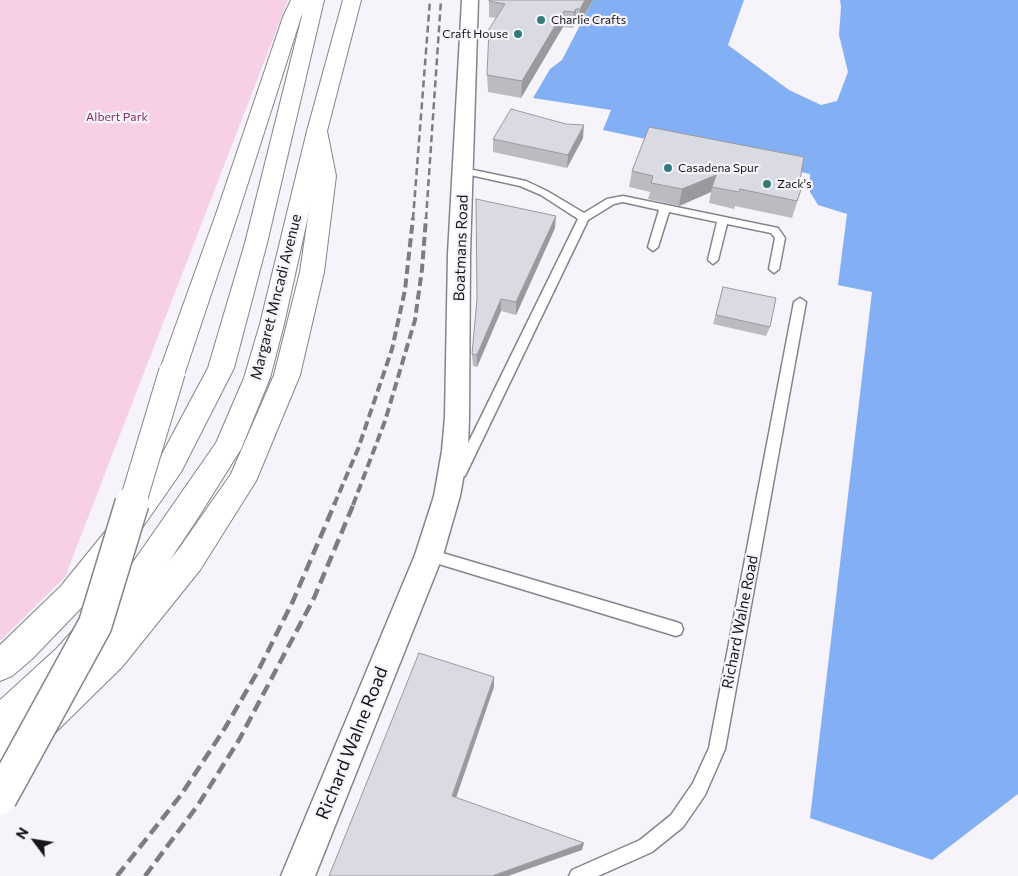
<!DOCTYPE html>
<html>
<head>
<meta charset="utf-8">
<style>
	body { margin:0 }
	#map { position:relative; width:1018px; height:876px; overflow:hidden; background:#f6f4fa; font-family:Commissioner,sans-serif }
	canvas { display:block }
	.north { position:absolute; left:10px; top:816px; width:50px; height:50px; -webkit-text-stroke:4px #f6f4fa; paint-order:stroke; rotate:301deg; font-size:14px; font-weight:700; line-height:20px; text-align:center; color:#171719 }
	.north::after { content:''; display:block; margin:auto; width:18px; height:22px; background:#171719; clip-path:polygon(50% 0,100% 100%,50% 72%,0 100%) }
</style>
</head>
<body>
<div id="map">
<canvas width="1018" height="876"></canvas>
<div class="north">N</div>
</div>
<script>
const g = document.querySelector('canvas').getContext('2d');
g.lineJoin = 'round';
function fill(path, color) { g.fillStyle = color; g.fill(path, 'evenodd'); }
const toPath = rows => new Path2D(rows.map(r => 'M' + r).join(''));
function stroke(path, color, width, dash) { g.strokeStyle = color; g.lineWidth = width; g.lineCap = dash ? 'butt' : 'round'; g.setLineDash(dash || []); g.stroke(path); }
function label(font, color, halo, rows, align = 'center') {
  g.font = font + ' Commissioner,sans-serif'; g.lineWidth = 4.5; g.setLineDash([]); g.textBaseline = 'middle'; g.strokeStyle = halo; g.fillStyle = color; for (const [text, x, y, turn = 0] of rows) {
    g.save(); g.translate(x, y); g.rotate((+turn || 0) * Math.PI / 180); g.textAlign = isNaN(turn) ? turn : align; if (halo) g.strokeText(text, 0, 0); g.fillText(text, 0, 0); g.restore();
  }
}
const green = toPath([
	[0,0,288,0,65,577,0,641]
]);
const water = toPath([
	[593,0,744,0,728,45,789,90,821,105,837,101,848,72,839,35,841,7,840,0,1018,0,1018,794,932,860,810,818,872,292,838,285,847,214,818,205,810,192,810,174,603,130,611,110,533,98,550,69,562,60]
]);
const lane = toPath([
	[464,168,526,181,547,191,584,213,607,199,623,196,778,228,785,238,779,269,774,273,769,269,775,238,771,233,727,224,718,260,713,264,708,260,717,222,669,212,658,247,653,251,648,247,659,210,623,202,614,204,588,220,465,476,460,477,455,476,454,472,578,219,541,195,520,186,461,173,459,171,464,168],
	[800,298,806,302,725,749,705,795,683,827,652,852,598,876,569,876,572,870,640,840,671,815,693,783,709,748,794,302,800,298],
	[429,549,676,622,681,624,683,629,681,634,676,636,429,561,424,559,422,555,424,551,429,549]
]);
const street = toPath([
	[462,0,478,0,470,254,469,417,468,451,460,496,443,555,315,876,281,876,415,555,434,496,442,451,445,417,448,254,462,0]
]);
const primary = toPath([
	[306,0,324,0,267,243,234,368,181,472,126,551,83,606,32,659,12,676,0,681,0,645,61,586,104,533,161,456,208,368,245,243,306,0],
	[343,0,361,0,327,131,284,324,270,378,241,449,196,521,151,588,80,671,12,735,0,740,0,700,56,649,129,568,216,443,244,378,260,324,307,131,343,0]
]);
const highway = toPath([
	[291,0,309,0,301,17,238,214,185,372,181,379,172,382,163,379,159,372,216,214,283,17,291,0],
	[317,125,324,127,327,131,336,176,324,272,300,375,256,481,200,570,122,667,12,775,0,781,0,739,98,645,178,550,231,474,274,375,300,272,314,176,307,131,310,127,317,125]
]);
const railFar2 = toPath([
	[413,219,430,0],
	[426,219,441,0]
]);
const railFar1 = toPath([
	[334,505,358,449,392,349,405,290,413,218],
	[353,505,385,421,415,320,422,269,426,218]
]);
const rail = toPath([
	[117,876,181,795,225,728,258,671,293,601,335,503],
	[145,876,198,805,239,740,314,598,354,503]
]);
const highwayBridgeFar1 = toPath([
	[132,505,172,372]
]);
const highwayBridge = toPath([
	[0,798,95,625,132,503]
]);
const wall = toPath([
	[489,0,593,0,579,25,574,25,573,28,563,27,521,98,488,92,487,75,496,18,489,17],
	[583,138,567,168,493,152,493,139],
	[632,171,800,180,804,181,792,218,735,206,734,209,709,203,711,192,679,206,648,199,650,192,629,187],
	[555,228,516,315,501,311,477,367,473,366,472,354,477,299],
	[723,287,770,327,766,336,713,324]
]);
const shadedWall = toPath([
	[585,0,593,0,579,25,580,9],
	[576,9,574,25,573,28,574,12],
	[564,11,563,27,521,98,522,81],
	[584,125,583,138,567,168,568,155],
	[716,175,711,192,679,206,682,189],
	[556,216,555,228,516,315,516,302],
	[501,299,501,311,477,367,477,355],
	[494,677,494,687,454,804,452,796],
	[584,843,582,850,508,876,492,876]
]);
const building = toPath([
	[489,0,585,0,580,9,576,9,574,12,564,11,522,81,487,75,489,29,505,4,489,1,489,0],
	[511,109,566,124,584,125,568,155,493,139,511,109],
	[649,127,804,157,800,180,804,181,797,201,740,189,739,192,712,187,716,175,682,189,651,183,653,176,632,171,649,127],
	[476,199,556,216,516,302,501,299,477,355,472,354,477,299,476,199],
	[723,287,776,298,770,327,716,315,723,287],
	[419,653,494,677,452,796,584,843,492,876,329,876,419,653]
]);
const markers = [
	[541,20,5,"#337c7b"],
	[518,34,5,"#337c7b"],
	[668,168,5,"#337c7b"],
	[767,184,5,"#337c7b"]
];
const farPoinames = [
	["Charlie Crafts",551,20],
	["Craft House",508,34,"right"],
	["Casadena Spur",678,168],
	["Zack's",777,184]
];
const farParknames = [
	["Albert Park",117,117]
];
const streetNames = [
	["Boatmans Road",461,248,-88],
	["Margaret Mncadi Avenue",276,297,-76],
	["Richard Walne Road",740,622,-79]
];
const nearStreetnames = [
	["Richard Walne Road",352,743,-68]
];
fill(green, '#f8d0e6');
fill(water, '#83b0f4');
stroke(lane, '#86848a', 3);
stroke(street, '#86848a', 3);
stroke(primary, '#86848a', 2);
stroke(highway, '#86848a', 2);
fill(lane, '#fff');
fill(street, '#fff');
fill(primary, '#fff');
fill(highway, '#fff');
stroke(railFar2, '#7d7c80', 2.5, [7, 4]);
stroke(railFar1, '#7d7c80', 4, [9, 4.5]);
stroke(rail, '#7d7c80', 4.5, [12, 6]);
stroke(highwayBridgeFar1, '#86848a', 28, []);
stroke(highwayBridge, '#86848a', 36, []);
stroke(highwayBridgeFar1, '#fff', 26);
stroke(highwayBridge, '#fff', 33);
fill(wall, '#bbbcc2');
fill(shadedWall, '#99999e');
fill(building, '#dadbe2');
stroke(building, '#99999e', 1);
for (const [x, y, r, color] of markers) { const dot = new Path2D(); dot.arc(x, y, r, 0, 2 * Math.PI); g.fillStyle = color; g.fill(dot); stroke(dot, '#f6f4fa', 2); }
label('12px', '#171719', '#f6f4fa', farPoinames, 'left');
label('12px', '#862c68', '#f6f4fa', farParknames);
label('15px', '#171719', '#f6f4fa', streetNames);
label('18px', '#171719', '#f6f4fa', nearStreetnames);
</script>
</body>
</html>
